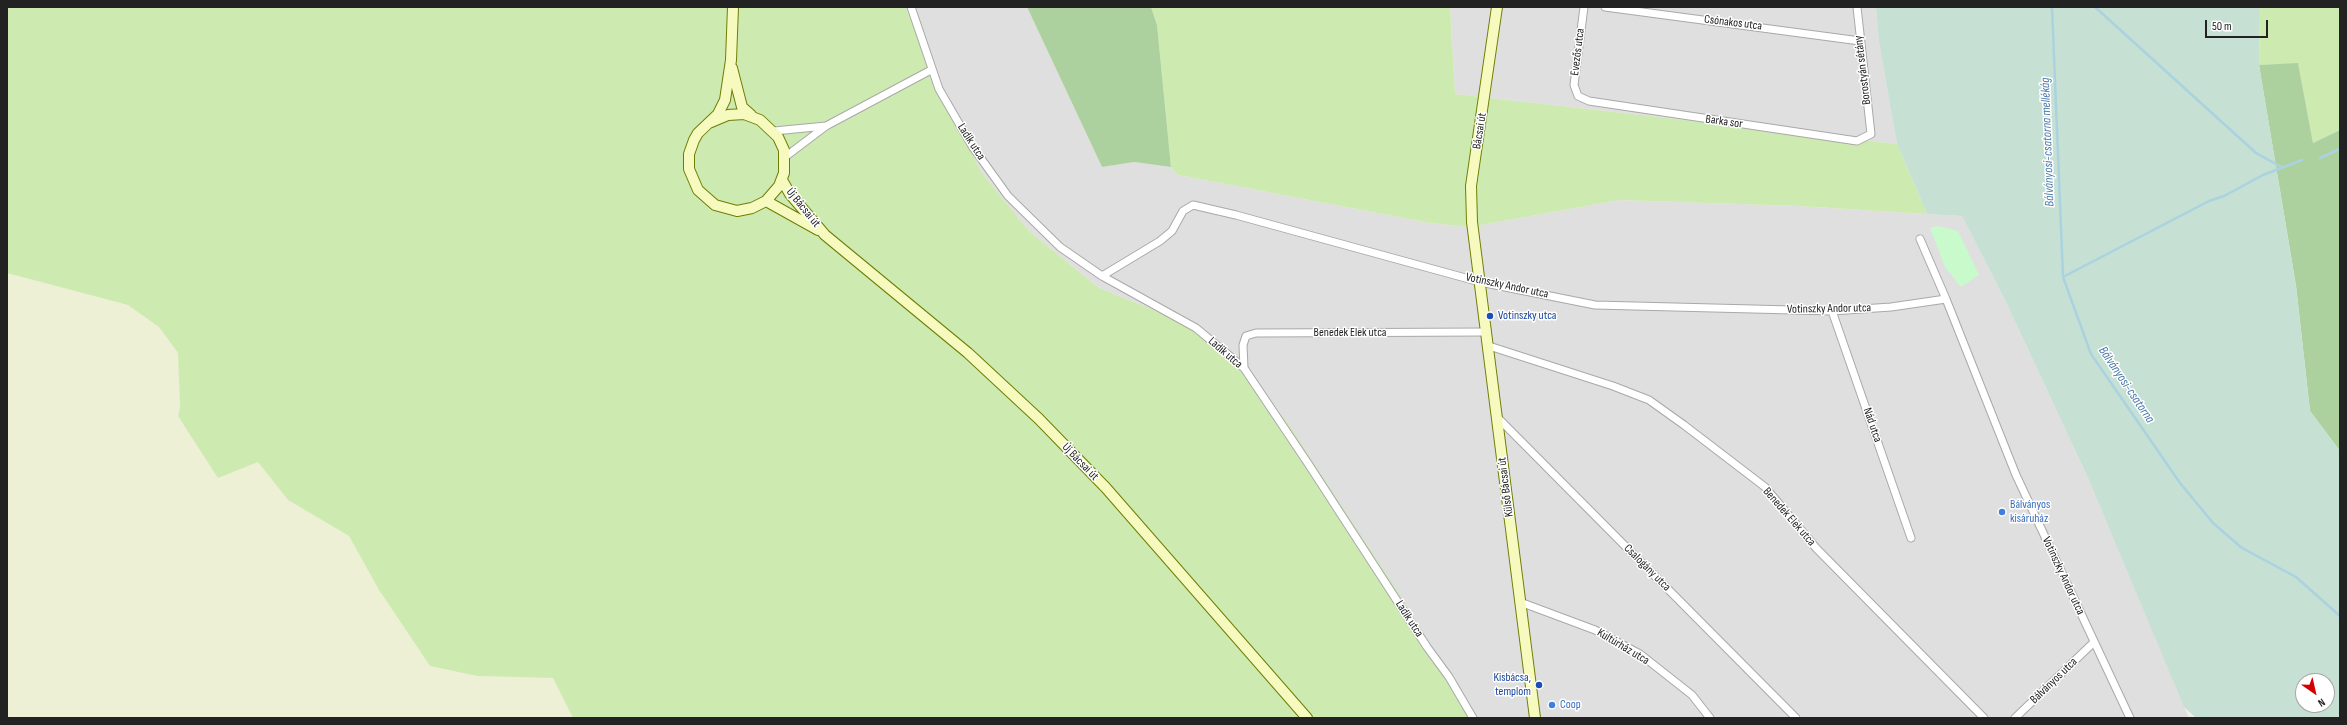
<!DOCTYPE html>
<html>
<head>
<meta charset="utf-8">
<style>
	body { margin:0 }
	#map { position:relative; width:2347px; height:725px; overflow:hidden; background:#f2efe9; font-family:"Sofia Sans Condensed",sans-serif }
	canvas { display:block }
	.frame { position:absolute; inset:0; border:8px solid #222; pointer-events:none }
	.north { position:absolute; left:2295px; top:673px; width:40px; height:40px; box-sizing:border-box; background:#fff; border:1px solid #a7a7a7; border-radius:50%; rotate:146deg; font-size:11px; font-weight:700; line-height:16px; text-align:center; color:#222 }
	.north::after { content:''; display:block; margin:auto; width:14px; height:18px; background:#d40000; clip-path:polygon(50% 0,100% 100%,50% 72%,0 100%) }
	.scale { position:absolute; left:2205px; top:20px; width:63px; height:18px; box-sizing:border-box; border:2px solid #222; border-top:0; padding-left:5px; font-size:12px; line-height:14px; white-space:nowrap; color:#222; -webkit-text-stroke:3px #fff; paint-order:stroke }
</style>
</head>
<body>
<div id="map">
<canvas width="2347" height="725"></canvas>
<div class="frame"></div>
<div class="north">N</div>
<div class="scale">50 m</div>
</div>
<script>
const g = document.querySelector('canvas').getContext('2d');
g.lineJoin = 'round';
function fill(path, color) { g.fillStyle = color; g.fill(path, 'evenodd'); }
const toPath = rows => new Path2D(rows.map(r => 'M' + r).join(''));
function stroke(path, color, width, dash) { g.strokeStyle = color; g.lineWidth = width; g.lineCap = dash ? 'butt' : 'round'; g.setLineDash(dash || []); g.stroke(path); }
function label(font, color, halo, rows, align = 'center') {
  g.font = font + ' "Sofia Sans Condensed",sans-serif'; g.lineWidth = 3; g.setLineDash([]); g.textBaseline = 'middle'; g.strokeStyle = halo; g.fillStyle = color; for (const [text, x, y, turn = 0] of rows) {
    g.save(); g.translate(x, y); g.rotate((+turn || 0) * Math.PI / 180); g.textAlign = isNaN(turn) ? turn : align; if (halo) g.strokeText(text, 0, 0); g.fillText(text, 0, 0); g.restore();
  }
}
const residential = toPath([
	[905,7,1027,7,1102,167,1134,162,1171,167,1178,175,1430,223,1470,227,1619,200,1799,206,1962,216,2005,300,2088,478,2189,718,1471,718,1179,320,1099,288,1029,231,981,172],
	[1450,7,1876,7,1879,42,1897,144,1455,94]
]);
const farmland = toPath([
	[7,273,128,305,159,327,178,353,180,407,178,416,197,442,258,462,288,500,349,536,379,590,430,666,477,676,553,678,573,718,7,718]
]);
const grass = toPath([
	[7,7,905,7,981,172,1029,231,1099,288,1179,320,1243,368,1287,422,1398,592,1471,718,573,718,553,678,477,676,430,666,379,590,349,536,288,500,258,462,218,478,178,416,180,407,178,353,159,327,128,305,7,273],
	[1151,7,1450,7,1455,94,1897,144,1927,214,1799,206,1619,200,1470,227,1430,223,1178,175,1171,167,1157,25],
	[2260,7,2340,7,2340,130,2313,143,2298,64,2259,65]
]);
const forest = toPath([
	[1027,7,1151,7,1157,25,1171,167,1134,162,1102,167],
	[2298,63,2313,143,2340,130,2340,451,2310,411,2296,286,2259,65]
]);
const wetland = toPath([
	[1876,7,2260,7,2259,65,2296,286,2310,411,2340,451,2340,718,2196,718,2184,707,2088,478,2005,300,1962,216,1927,214,1897,144,1879,42],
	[2303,681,2327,681,2327,705,2303,705]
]);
const park = toPath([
	[1938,226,1958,231,1979,275,1961,287,1945,267,1930,228]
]);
const stream = toPath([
	[2052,7,2063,277,2091,354,2180,483,2213,523,2242,548,2296,577,2340,616],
	[2095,7,2256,153,2283,168],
	[2320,158,2340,149],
	[2063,277,2209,201,2224,196,2263,175,2302,160]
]);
const street = toPath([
	[911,7,939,89,972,146,1008,196,1060,247,1102,276,1196,328,1244,368,1309,465,1427,647,1449,677,1473,718],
	[1584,7,1574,85,1578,96,1589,101,1857,141,1871,134,1857,7],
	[1605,7,1860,41],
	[774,131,826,126],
	[785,157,826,126,931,70],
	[1920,239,1946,299,2016,475,2130,718],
	[1102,276,1160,241,1172,231,1183,211,1193,205,1236,215,1480,282,1595,305,1832,311,1891,307,1946,299],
	[1832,311,1911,538],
	[1489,346,1613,386,1649,400,1684,425,1765,487,1816,548,1984,718],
	[1244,368,1243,345,1246,336,1256,333,1487,332],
	[1498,418,1796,718],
	[1520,602,1595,630,1640,654,1692,695,1710,718],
	[2015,718,2093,643]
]);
const secondary = toPath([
	[1497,7,1471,186,1472,222,1535,718],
	[732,68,742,107,751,115],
	[709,123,728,115,744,114,760,120,778,137,784,150,784,173,779,186,766,201,752,208,737,211,715,205,698,190,689,169,689,154,694,140,698,133,718,114,725,100,731,60,733,7],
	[782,180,790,194,825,235,968,353,1039,419,1106,488,1307,718],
	[766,201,818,230]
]);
const markers = [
	[1490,316,4,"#1a4fb4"],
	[2002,512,4,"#3f7fe0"],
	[1539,685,4,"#1a4fb4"],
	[1552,705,4,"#3f7fe0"]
];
const streetNames = [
	["Csónakos utca",1733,23,7],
	["Evezős utca",1578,52,-83],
	["Borostyán sétány",1863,70,-97],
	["Barka sor",1724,122,8],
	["Bácsai út",1480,131,-81],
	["Ladik utca",971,142,57],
	["Új Bácsai út",803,208,51],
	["Votinszky Andor utca",1507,286,12],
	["Votinszky Andor utca",1829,309,-1],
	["Benedek Elek utca",1350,333],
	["Ladik utca",1225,353,41],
	["Nád utca",1872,425,71],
	["Új Bácsai út",1080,462,46],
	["Külső Bácsai út",1506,487,-97],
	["Benedek Elek utca",1789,517,49],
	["Csalogány utca",1647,568,45],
	["Votinszky Andor utca",2063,576,65],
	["Ladik utca",1409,619,57],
	["Kultúrház utca",1623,647,31],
	["Bálványos utca",2054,681,-44]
];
const transitNames = [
	["Votinszky utca",1498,316],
	["Kisbácsa,",1531,678,"right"],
	["templom",1531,692,"right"]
];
const shopNames = [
	["Bálványos",2010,505],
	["kisáruház",2010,519],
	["Coop",1560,705]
];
const waterNames = [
	["Bálványosi-csatorna mellékág",2048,142,-92],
	["Bálványosi-csatorna",2126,385,56]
];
fill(residential, '#e0dfdf');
fill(farmland, '#eef0d5');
fill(grass, '#cdebb0');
fill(forest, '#add19e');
fill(wetland, '#c6e0d4');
fill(park, '#c8facc');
stroke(stream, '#aad3df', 2.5);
stroke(street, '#a9a9a9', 9);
stroke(secondary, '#707d05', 12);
stroke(street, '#fff', 7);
stroke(secondary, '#f7fabf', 10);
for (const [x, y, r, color] of markers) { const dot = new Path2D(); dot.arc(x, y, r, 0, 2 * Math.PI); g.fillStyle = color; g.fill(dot); stroke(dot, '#fff', 1.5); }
label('12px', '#222', '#fff', streetNames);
label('12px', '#164399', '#fff', transitNames, 'left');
label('12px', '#366cbe', '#fff', shopNames, 'left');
label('italic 13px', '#4a7aab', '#fff', waterNames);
</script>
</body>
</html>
